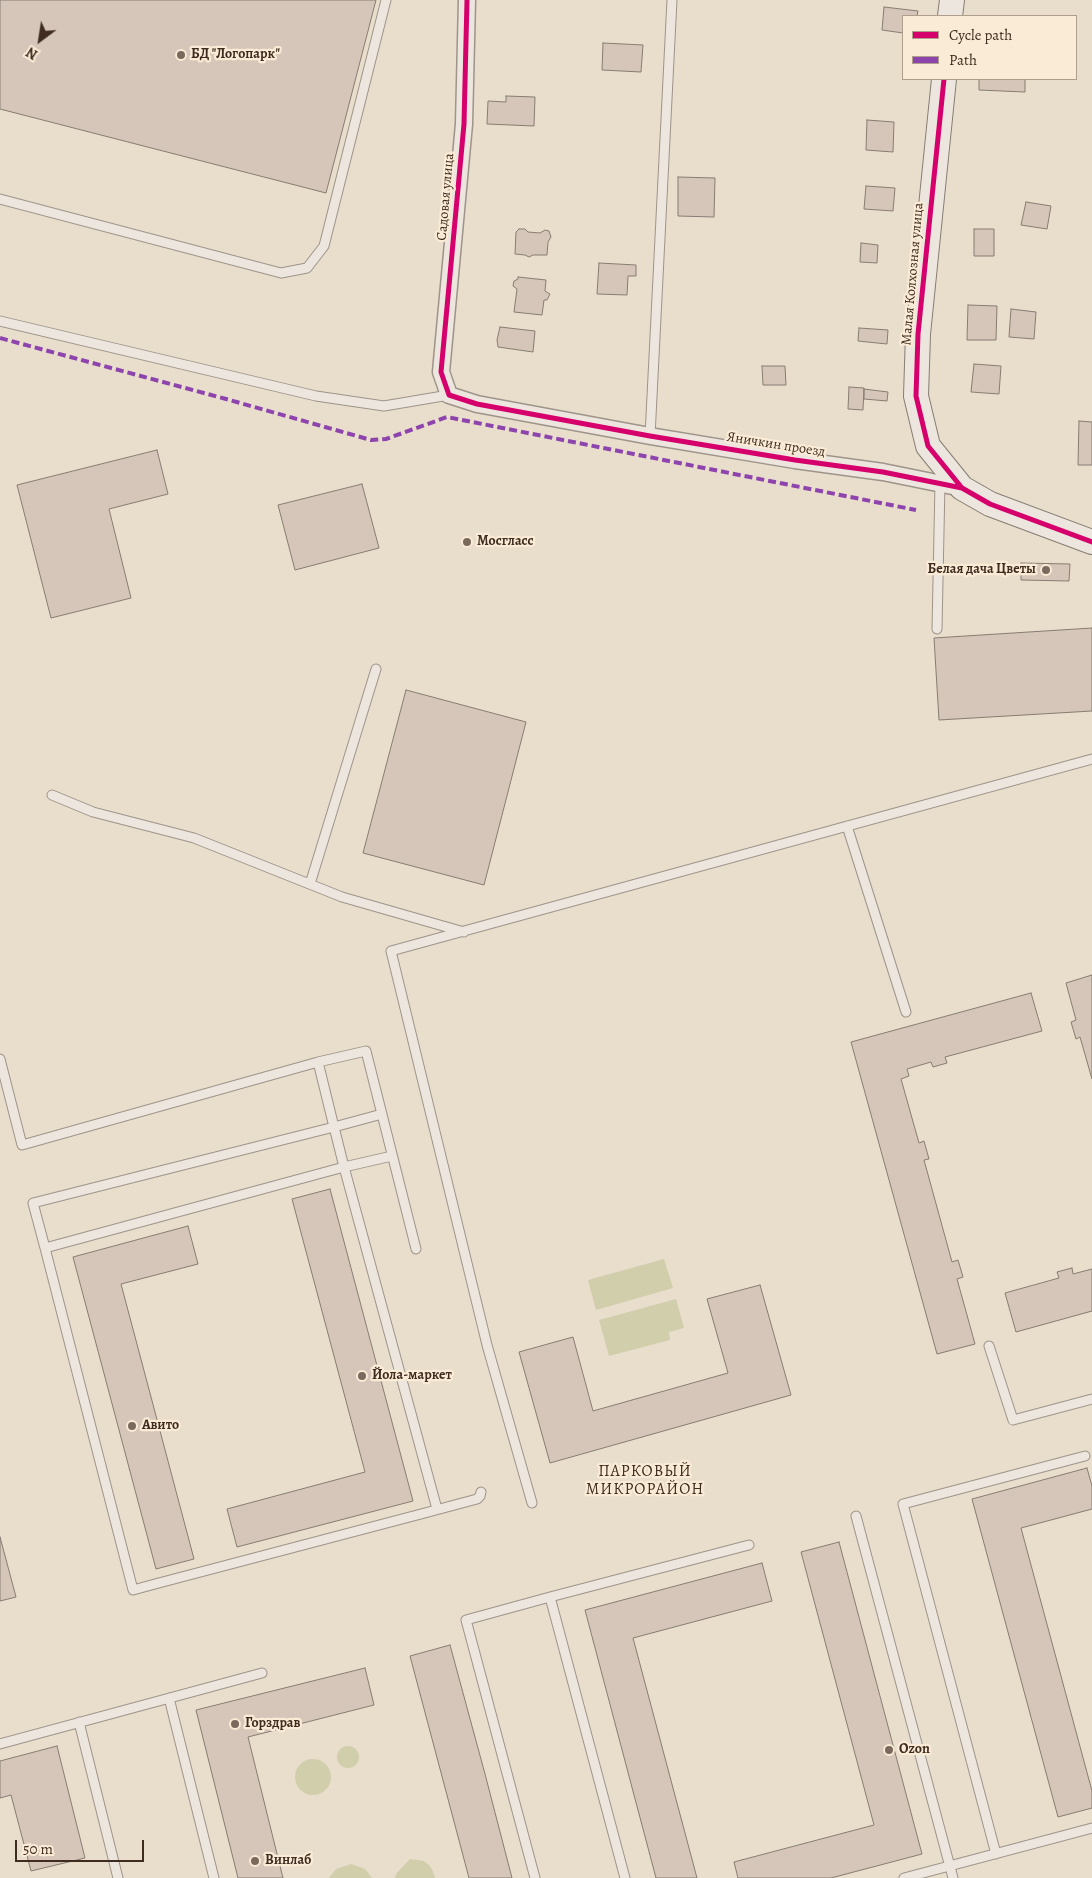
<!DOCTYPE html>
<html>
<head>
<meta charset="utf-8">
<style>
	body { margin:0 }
	#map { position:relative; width:1092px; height:1878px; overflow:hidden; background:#e9ddcc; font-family:Alegreya,serif }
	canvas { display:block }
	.legend { position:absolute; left:902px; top:15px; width:175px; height:65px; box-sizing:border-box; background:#f9ebd5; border:1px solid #af9e8c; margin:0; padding:6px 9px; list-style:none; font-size:15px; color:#3f2b1f }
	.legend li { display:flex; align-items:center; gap:10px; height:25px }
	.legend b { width:25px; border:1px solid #af9e8c }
	.north { position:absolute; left:15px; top:15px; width:50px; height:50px; -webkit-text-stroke:4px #f9ebd5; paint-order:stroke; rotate:211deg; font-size:14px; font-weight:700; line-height:20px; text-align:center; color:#3f2b1f }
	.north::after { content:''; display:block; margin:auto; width:18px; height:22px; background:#3f2b1f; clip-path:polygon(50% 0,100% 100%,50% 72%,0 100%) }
	.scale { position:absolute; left:15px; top:1840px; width:129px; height:22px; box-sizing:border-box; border:2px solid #3f2b1f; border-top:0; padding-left:6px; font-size:15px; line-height:18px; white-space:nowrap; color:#3f2b1f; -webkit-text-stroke:4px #f9ebd5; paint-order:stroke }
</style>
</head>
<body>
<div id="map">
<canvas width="1092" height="1878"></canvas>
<ul class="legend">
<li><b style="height:6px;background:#d6006c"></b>Cycle path</li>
<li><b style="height:6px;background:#8e44ad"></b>Path</li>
</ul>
<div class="north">N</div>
<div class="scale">50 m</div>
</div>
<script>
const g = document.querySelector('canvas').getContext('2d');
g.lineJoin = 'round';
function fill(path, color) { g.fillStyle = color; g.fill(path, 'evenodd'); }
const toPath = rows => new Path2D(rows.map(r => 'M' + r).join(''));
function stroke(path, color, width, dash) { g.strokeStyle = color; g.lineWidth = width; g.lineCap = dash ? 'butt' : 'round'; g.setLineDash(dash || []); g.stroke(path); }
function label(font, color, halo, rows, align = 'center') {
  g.font = font + ' Alegreya,serif'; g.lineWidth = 4.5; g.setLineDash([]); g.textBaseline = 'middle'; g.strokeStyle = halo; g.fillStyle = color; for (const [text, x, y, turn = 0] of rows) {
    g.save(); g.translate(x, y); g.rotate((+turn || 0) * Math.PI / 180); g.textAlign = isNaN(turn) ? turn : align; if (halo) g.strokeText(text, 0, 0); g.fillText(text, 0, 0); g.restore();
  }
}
const green = toPath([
	[664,1259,673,1288,596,1310,588,1280],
	[676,1299,684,1328,669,1332,670,1340,609,1356,599,1320],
	'337 1757a11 11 0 1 1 22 0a11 11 0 1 1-22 0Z',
	'295 1777a18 18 0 1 1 36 0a18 18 0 1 1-36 0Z',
	[410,1859,424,1861,429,1865,433,1871,435,1878,395,1878,396,1874],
	[351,1864,365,1869,372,1878,329,1878,336,1869]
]);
const building = toPath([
	[0,0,376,0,326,193,0,109,0,0],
	[884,7,918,11,917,16,903,16,903,33,882,30,884,7],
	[603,43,643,45,641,72,602,70,603,43],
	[979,79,1025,79,1025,92,979,90,979,79],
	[506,96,535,97,534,126,487,124,488,101,506,102,506,96],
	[867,120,894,122,893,152,866,150,867,120],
	[678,177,715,178,714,217,678,216,678,177],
	[866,186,895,188,893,211,864,209,866,186],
	[1026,202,1051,206,1047,229,1021,225,1026,202],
	[519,229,525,229,528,232,540,233,545,230,549,231,551,237,548,242,547,255,533,255,529,257,525,255,515,254,516,232,519,229],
	[974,229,994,229,994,256,974,256,974,229],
	[861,243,878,245,877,263,860,262,861,243],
	[599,263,636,265,636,276,628,276,627,295,597,294,599,263],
	[518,277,546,280,545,291,550,294,547,300,544,300,542,315,514,312,517,289,513,286,514,281,518,279,518,277],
	[968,305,997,306,996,340,967,340,968,305],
	[1011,309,1036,312,1034,339,1009,337,1011,309],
	[500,327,535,331,533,352,498,347,497,340,500,327],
	[859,328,888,330,887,344,858,341,859,328],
	[974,364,1001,366,999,394,971,392,974,364],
	[762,366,785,366,786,385,763,385,762,366],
	[849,387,864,388,863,410,848,409,849,387],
	[864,389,888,392,887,401,864,399,864,389],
	[1079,421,1092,422,1092,465,1078,465,1079,421],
	[157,450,168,494,109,509,131,598,51,618,17,485,157,450],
	[362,484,379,548,295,570,278,505,362,484],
	[1021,563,1070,564,1069,581,1021,580,1021,563],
	[1092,628,1092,711,939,720,934,638,1092,628],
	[406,690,526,722,484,885,363,853,406,690],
	[1092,975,1092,1079,1080,1037,1076,1039,1071,1022,1076,1020,1066,983,1092,975],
	[1031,993,1042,1031,945,1057,947,1063,933,1067,931,1062,907,1069,909,1076,901,1079,919,1143,924,1141,929,1159,924,1160,952,1262,958,1260,963,1277,957,1279,975,1344,937,1354,851,1042,1031,993],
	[330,1189,413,1501,237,1547,227,1509,365,1472,292,1199,330,1189],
	[188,1226,198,1264,121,1284,194,1559,156,1569,73,1257,188,1226],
	[1072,1268,1073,1274,1092,1269,1092,1311,1016,1332,1005,1293,1059,1278,1057,1272,1072,1268],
	[760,1285,791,1395,550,1463,519,1352,573,1337,593,1411,728,1373,707,1299,760,1285],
	[1087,1468,1092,1486,1092,1509,1021,1528,1092,1791,1092,1808,1058,1817,972,1499,1087,1468],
	[0,1537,16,1597,0,1601,0,1537],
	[839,1542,922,1854,831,1878,738,1878,734,1862,874,1825,801,1552,839,1542],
	[762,1563,772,1601,633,1638,697,1878,656,1878,585,1610,762,1563],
	[450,1645,485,1774,512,1878,469,1878,410,1656,450,1645],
	[365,1668,374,1705,248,1737,283,1878,238,1878,196,1710,365,1668],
	[57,1746,85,1858,31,1871,11,1795,0,1798,0,1761,57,1746]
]);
const lane = toPath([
	[0,199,281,273,307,268,324,246,386,0],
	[0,321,316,396,384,406,449,395],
	[650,436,672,0],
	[937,629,940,483],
	[52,795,93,812,194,838,342,897,464,932],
	[847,826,906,1012],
	[310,884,376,669],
	[0,1059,22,1145,318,1062,334,1127,382,1114],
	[318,1062,366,1051,416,1249],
	[45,1248,33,1203,334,1127,344,1167,392,1156],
	[989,1346,1013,1420,1092,1399],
	[532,1503,487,1345,391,951,1092,759],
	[437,1509,344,1167,45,1248,133,1590,155,1584,421,1514,477,1499,480,1496,481,1492],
	[856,1516,953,1878],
	[169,1698,214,1878],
	[79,1722,118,1878],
	[0,1744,262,1673],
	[996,1854,903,1504,1085,1456],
	[535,1878,466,1620,550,1597],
	[625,1878,550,1597,749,1545],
	[904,1878,1092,1828]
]);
const street = toPath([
	[467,0,464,124,441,372,449,395,477,404,650,436,795,460,883,472,962,488]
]);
const secondary = toPath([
	[950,16,952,0],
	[944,79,918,334,916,396,928,446,962,488,990,504,1092,542]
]);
const quiet = toPath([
	[0,338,226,399,371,440,386,439,447,417,916,510]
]);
const cycleway = toPath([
	[467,0,464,124,441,372,449,395,477,404,650,436,795,460,883,472,962,488,990,504,1092,542],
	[944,79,918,334,916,396,928,446,962,488]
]);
const markers = [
	[181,55,5,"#7a695c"],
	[467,542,5,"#7a695c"],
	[1046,570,5,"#7a695c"],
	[362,1376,5,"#7a695c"],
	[132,1426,5,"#7a695c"],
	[235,1724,5,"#7a695c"],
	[889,1750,5,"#7a695c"],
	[255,1861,5,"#7a695c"]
];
const poiNames = [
	["БД \"Логопарк\"",191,55],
	["Мосгласс",477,542],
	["Белая дача Цветы",1036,570,"right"],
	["Йола-маркет",372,1376],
	["Авито",142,1426],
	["Горздрав",245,1724],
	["Ozon",899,1750],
	["Винлаб",265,1861]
];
const streetNames = [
	["Садовая улица",446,197,-85],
	["Малая Колхозная улица",913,274,-85],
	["Яничкин проезд",776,445,9]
];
const quarterNames = [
	["ПАРКОВЫЙ",645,1472],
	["МИКРОРАЙОН",645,1490]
];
fill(green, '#d1ceac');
fill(building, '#d6c6b9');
stroke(building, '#867d72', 1);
stroke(lane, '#9e9489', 11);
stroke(street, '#9e9489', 19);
stroke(secondary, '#867d72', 26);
stroke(lane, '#ece6de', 9);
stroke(street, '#ece6de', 16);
stroke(secondary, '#ece6de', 24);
stroke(quiet, '#8e44ad', 4, [8, 4]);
stroke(cycleway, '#d6006c', 5);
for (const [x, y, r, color] of markers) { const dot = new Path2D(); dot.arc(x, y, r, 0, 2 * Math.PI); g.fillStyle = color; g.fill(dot); stroke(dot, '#f9ebd5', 2); }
label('bold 14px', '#3f2b1f', '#f9ebd5', poiNames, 'left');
label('14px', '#3f2b1f', '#f9ebd5', streetNames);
g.letterSpacing = '1px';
label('16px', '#3f2b1f', '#f9ebd5', quarterNames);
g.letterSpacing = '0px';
</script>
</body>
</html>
